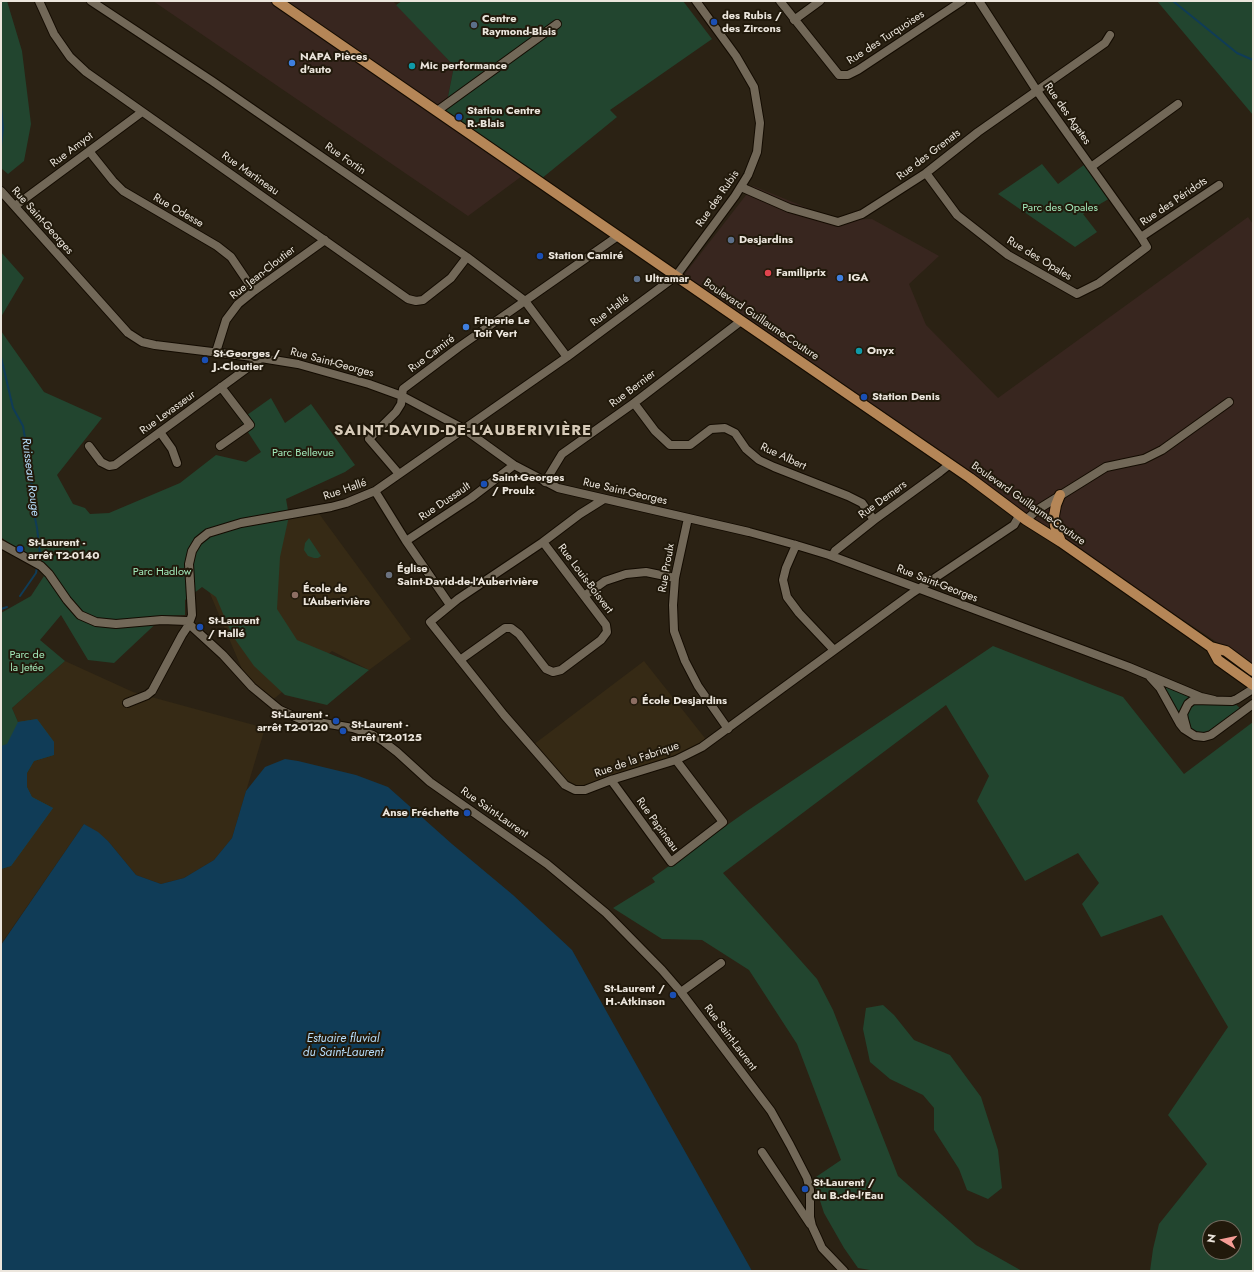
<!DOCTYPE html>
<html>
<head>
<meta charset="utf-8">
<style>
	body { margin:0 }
	#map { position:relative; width:1254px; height:1272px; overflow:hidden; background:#2b2214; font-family:Jost,sans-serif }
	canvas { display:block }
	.frame { position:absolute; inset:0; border:2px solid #ece6dd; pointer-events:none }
	.north { position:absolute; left:1202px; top:1220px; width:40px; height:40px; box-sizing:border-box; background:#21190b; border:1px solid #726b5f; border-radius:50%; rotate:279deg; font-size:11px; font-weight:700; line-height:16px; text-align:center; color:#ece6dd }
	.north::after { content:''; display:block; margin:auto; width:14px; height:18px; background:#f59c95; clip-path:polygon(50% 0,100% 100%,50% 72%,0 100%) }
</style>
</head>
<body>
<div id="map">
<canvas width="1254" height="1272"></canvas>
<div class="frame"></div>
<div class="north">N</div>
</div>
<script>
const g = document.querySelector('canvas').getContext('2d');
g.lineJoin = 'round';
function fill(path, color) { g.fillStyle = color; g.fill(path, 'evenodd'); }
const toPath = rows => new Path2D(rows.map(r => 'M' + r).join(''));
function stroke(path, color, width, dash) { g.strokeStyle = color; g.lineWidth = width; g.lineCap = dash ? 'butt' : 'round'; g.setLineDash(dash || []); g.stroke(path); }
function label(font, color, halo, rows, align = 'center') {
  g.font = font + ' Jost,sans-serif'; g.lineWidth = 4; g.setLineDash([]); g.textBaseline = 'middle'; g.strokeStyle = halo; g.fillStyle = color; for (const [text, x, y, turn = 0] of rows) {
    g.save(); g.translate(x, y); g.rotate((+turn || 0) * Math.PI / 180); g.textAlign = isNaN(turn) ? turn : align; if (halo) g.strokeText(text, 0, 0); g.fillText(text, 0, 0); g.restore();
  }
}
const commercial = toPath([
	[153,1,393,1,454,66,445,112,522,176,468,216],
	[753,186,837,220,872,219,939,256,909,284,926,325,998,398,1248,217,1253,224,1253,666,802,369,677,284]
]);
const built = toPath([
	[317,511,411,639,369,670,332,651,270,702,247,681,192,551,198,541],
	[65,661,133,692,265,728,232,838,214,860,184,878,161,884,136,875,108,841,84,824,1,944,1,869,11,866,32,797,27,787,27,773,34,761,54,755,18,722,12,708],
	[644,661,708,742,671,757,583,787,565,785,533,745]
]);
const green = toPath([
	[1,1,7,1,22,51,31,124,24,161,8,174,1,168],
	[402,1,683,1,712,39,610,110,617,117,541,179,445,112,454,66,396,5],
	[1157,1,1253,1,1253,115],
	[1088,162,1112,197,1083,214,1097,232,1075,247,998,194,1042,164,1058,184],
	[1,252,24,278,1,317],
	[1,331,44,392,102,418,57,475,73,504,85,508,90,514,109,513,180,483,216,455,246,462,261,452,219,388,224,385,247,415,271,398,285,423,311,404,355,465,345,472,286,499,289,516,280,557,277,609,297,640,369,670,327,705,285,695,254,666,232,635,216,597,202,587,185,600,185,615,164,616,114,663,88,660,61,615,40,640,65,661,12,708,18,722,37,719,54,742,54,755,34,761,27,773,27,787,32,797,53,808,11,866,1,869,1,613,31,596,44,576,28,558,1,537],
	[309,538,321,556,318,558,314,558,308,556,304,550,305,543],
	[993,646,1123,697,1184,774,1253,722,1253,1271,1150,1271,1153,1249,1159,1224,1207,1164,1168,1115,1228,1027,1162,915,1101,937,1082,904,1099,883,1078,853,1025,881,977,801,989,776,946,705,723,873,817,979,833,1010,898,1176,976,1245,1022,1271,876,1271,858,1268,844,1248,824,1213,813,1179,841,1160,797,1044,749,970,702,940,662,939,613,908,655,882,652,878,747,811],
	[1210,1228,1234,1228,1234,1252,1210,1252],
	[1148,675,1201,697,1232,701,1243,711,1218,730,1195,736],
	[883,1005,894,1015,914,1040,950,1055,981,1097,998,1150,1002,1188,988,1199,967,1190,959,1169,934,1130,934,1108,923,1095,890,1079,870,1062,863,1029,866,1008]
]);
const water = toPath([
	[37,719,54,742,54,755,34,761,27,773,27,787,32,797,53,808,11,866,1,869,1,746,7,744,18,722],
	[285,759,298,761,356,775,388,787,452,844,513,895,572,950,752,1271,1,1271,1,945,84,824,98,832,108,841,136,875,161,884,184,878,214,860,232,838,246,791,265,767]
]);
const stream = toPath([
	[1173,1,1237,53,1253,60],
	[1,108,3,128,1,146],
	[1,357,13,408,23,426,31,475,33,508,37,528,40,554,38,562],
	[20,596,36,573,37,567],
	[1,609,7,607]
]);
const minor = toPath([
	[39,1,54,34,70,57,86,72,408,299,416,301,423,300,451,278,467,257],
	[91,1,212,81,467,257,525,301,567,357],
	[780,1,839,75,848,75,858,70,962,1],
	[794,20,820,1],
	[437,111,557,24],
	[89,151,113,181,123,191,217,246,231,257,254,291],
	[1091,167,1178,104],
	[926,173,957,215,1008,255,1077,294,1099,283,1147,247,1141,237,1037,91,979,1],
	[741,187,789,208,838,222,862,214,926,173,978,132,1105,43,1110,35],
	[1,191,128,333,142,342,155,345,261,358,298,364,369,384,402,396,464,429,514,465,558,488,749,532,796,545,829,555,1129,667,1201,697,1214,700],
	[15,206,142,112],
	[1141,237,1219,185],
	[216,352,226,320,238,304,254,291,325,240],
	[634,403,655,431,670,445,690,445,711,429,725,428,735,433,746,449,759,460,774,467,848,496,862,503,874,520],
	[160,432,172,449,177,463],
	[89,446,101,462,109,466,115,465,261,358],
	[220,446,250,425,221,387],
	[399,474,369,439,396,412,401,404,403,389,459,347,618,236],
	[545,482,562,454,634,403,741,321],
	[375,491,406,541,450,605],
	[604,499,580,514,543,542,458,599,430,622,504,715,565,785,575,790,585,790,611,780,676,760,702,747,911,594,1014,525,1019,516],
	[688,518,675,578,673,605,674,631,685,661,698,686,728,729],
	[1026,520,1037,510,1106,467,1144,459,1162,450,1229,402],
	[406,541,471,498,514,465],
	[1,544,41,566,49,574,67,600,80,615,96,622,116,624,162,620,187,621,189,624,223,655,252,687,280,710,300,719,353,728,373,735,384,742,397,752,430,782,547,864,606,913,662,970,681,992,771,1111,790,1145,807,1178,810,1190,810,1217,812,1226,818,1239,822,1248,844,1271],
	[796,545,786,568,783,580,787,597,799,613,833,649],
	[832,556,835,551,874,520,940,472,950,464],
	[584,596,605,581,626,574,646,572,675,578],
	[460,660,505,628,511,628,519,634,546,669,553,672,561,670,601,640,607,632,606,625,543,542],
	[1150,677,1160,688,1180,724,1184,729,1195,736,1204,737,1211,735,1253,704],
	[127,703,147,695,152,691,182,635,188,626,192,615,189,564,192,551,198,541,208,533,241,523,331,507,346,503,375,491,567,357,676,276,735,196,748,175,757,152,760,123,754,87,736,56,696,1],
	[1187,730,1184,719,1183,714,1188,704,1193,700,1232,701,1237,699,1253,689],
	[611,780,671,862,723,822,676,760],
	[681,992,721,963],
	[762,1152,810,1224]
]);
const major = toPath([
	[277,1,676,276,970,478,1026,520,1061,542,1211,647,1226,651,1253,671],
	[1060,495,1056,505,1054,516,1055,526,1061,542],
	[1211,647,1218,660,1253,685]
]);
const markers = [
	[714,22,4,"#1a4fb4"],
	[474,25,4,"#5c6f8a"],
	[292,63,4,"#3f7fe0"],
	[412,66,4,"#0f9aa8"],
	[459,117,4,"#1a4fb4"],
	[731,240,4,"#5c6f8a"],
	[540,256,4,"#1a4fb4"],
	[768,273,4,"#e0444e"],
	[840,278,4,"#3f7fe0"],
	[637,279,4,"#5c6f8a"],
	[466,327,4,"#3f7fe0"],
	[859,351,4,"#0f9aa8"],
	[205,360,4,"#1a4fb4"],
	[864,397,4,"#1a4fb4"],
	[484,484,4,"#1a4fb4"],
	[20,549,4,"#1a4fb4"],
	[389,575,4,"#6b7280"],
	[295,595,4,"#8d6e63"],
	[200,627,4,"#1a4fb4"],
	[634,701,4,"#8d6e63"],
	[336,721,4,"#1a4fb4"],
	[343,731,4,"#1a4fb4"],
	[467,813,4,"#1a4fb4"],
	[673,995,4,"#1a4fb4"],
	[805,1189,4,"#1a4fb4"]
];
const poiNames = [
	["des Rubis /",722,16],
	["des Zircons",722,29],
	["Centre",482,19],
	["Raymond-Blais",482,32],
	["NAPA Pièces",300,57],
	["d'auto",300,70],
	["Mic performance",420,66],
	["Station Centre",467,111],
	["R.-Blais",467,124],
	["Desjardins",739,240],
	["Station Camiré",548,256],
	["Familiprix",776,273],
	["IGA",848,278],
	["Ultramar",645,279],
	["Friperie Le",474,321],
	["Toit Vert",474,334],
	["Onyx",867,351],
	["St-Georges /",213,354],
	["J.-Cloutier",213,367],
	["Station Denis",872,397],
	["Saint-Georges",492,478],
	["/ Proulx",492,491],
	["St-Laurent -",28,543],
	["arrêt T2-0140",28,556],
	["Église",397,569],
	["Saint-David-de-l’Auberivière",397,582],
	["École de",303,589],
	["L'Auberivière",303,602],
	["St-Laurent",208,621],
	["/ Hallé",208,634],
	["École Desjardins",642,701],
	["St-Laurent -",328,715,"right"],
	["arrêt T2-0120",328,728,"right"],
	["St-Laurent -",351,725],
	["arrêt T2-0125",351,738],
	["Anse Fréchette",459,813,"right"],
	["St-Laurent /",665,989,"right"],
	["H.-Atkinson",665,1002,"right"],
	["St-Laurent /",813,1183],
	["du B.-de-l'Eau",813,1196]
];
const streetNames = [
	["Rue des Turquoises",886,38,-33],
	["Rue des Agates",1067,114,55],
	["Rue Amyot",72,150,-37],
	["Rue des Grenats",929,155,-37],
	["Rue Fortin",345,159,35],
	["Rue Martineau",250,174,35],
	["Rue des Rubis",718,199,-55],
	["Rue des Péridots",1174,202,-34],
	["Rue Odesse",178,211,30],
	["Rue Saint-Georges",42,221,48],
	["Rue des Opales",1039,259,31],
	["Rue Jean-Cloutier",263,273,-38],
	["Rue Hallé",610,311,-37],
	["Boulevard Guillaume-Couture",761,320,34],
	["Rue Camiré",432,354,-37],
	["Rue Saint-Georges",332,363,15],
	["Rue Bernier",633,389,-37],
	["Rue Levasseur",168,413,-36],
	["Rue Albert",783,457,25],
	["Rue Hallé",345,490,-19],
	["Rue Saint-Georges",625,492,13],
	["Rue Demers",883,500,-36],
	["Rue Dussault",445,502,-34],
	["Boulevard Guillaume-Couture",1028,504,35],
	["Rue Proulx",667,568,-80],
	["Rue Louis-Boisvert",585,579,53],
	["Rue Saint-Georges",937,584,21],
	["Rue de la Fabrique",637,760,-19],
	["Rue Saint-Laurent",494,813,35],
	["Rue Papineau",657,825,54],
	["Rue Saint-Laurent",730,1038,53]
];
const parkNames = [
	["Parc des Opales",1060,208],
	["Parc Bellevue",303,453],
	["Parc Hadlow",162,572],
	["Parc de",27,655],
	["la Jetée",27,668]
];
const waterNames = [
	["Ruisseau Rouge",30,477,83],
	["Estuaire fluvial",343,1039],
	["du Saint-Laurent",343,1053]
];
const districtNames = [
	["SAINT-DAVID-DE-L'AUBERIVIÈRE",463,431]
];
fill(commercial, '#38261f');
fill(built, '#362a15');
fill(green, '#22452f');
fill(water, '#103c57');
stroke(stream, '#103c57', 2);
stroke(minor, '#130b01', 10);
stroke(major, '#130b01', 12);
stroke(minor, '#726858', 8);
stroke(major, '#b58657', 10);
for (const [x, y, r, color] of markers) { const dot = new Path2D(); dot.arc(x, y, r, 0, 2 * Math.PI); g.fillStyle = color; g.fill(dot); stroke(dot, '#21190b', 1.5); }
label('bold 11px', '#ece6dd', '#21190b', poiNames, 'left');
label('11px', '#ece6dd', '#21190b', streetNames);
label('11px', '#a2e9ba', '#21190b', parkNames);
label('italic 12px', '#b5dcfa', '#21190b', waterNames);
g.letterSpacing = '1px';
label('bold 15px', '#d7cbb9', '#21190b', districtNames);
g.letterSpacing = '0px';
</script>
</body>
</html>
